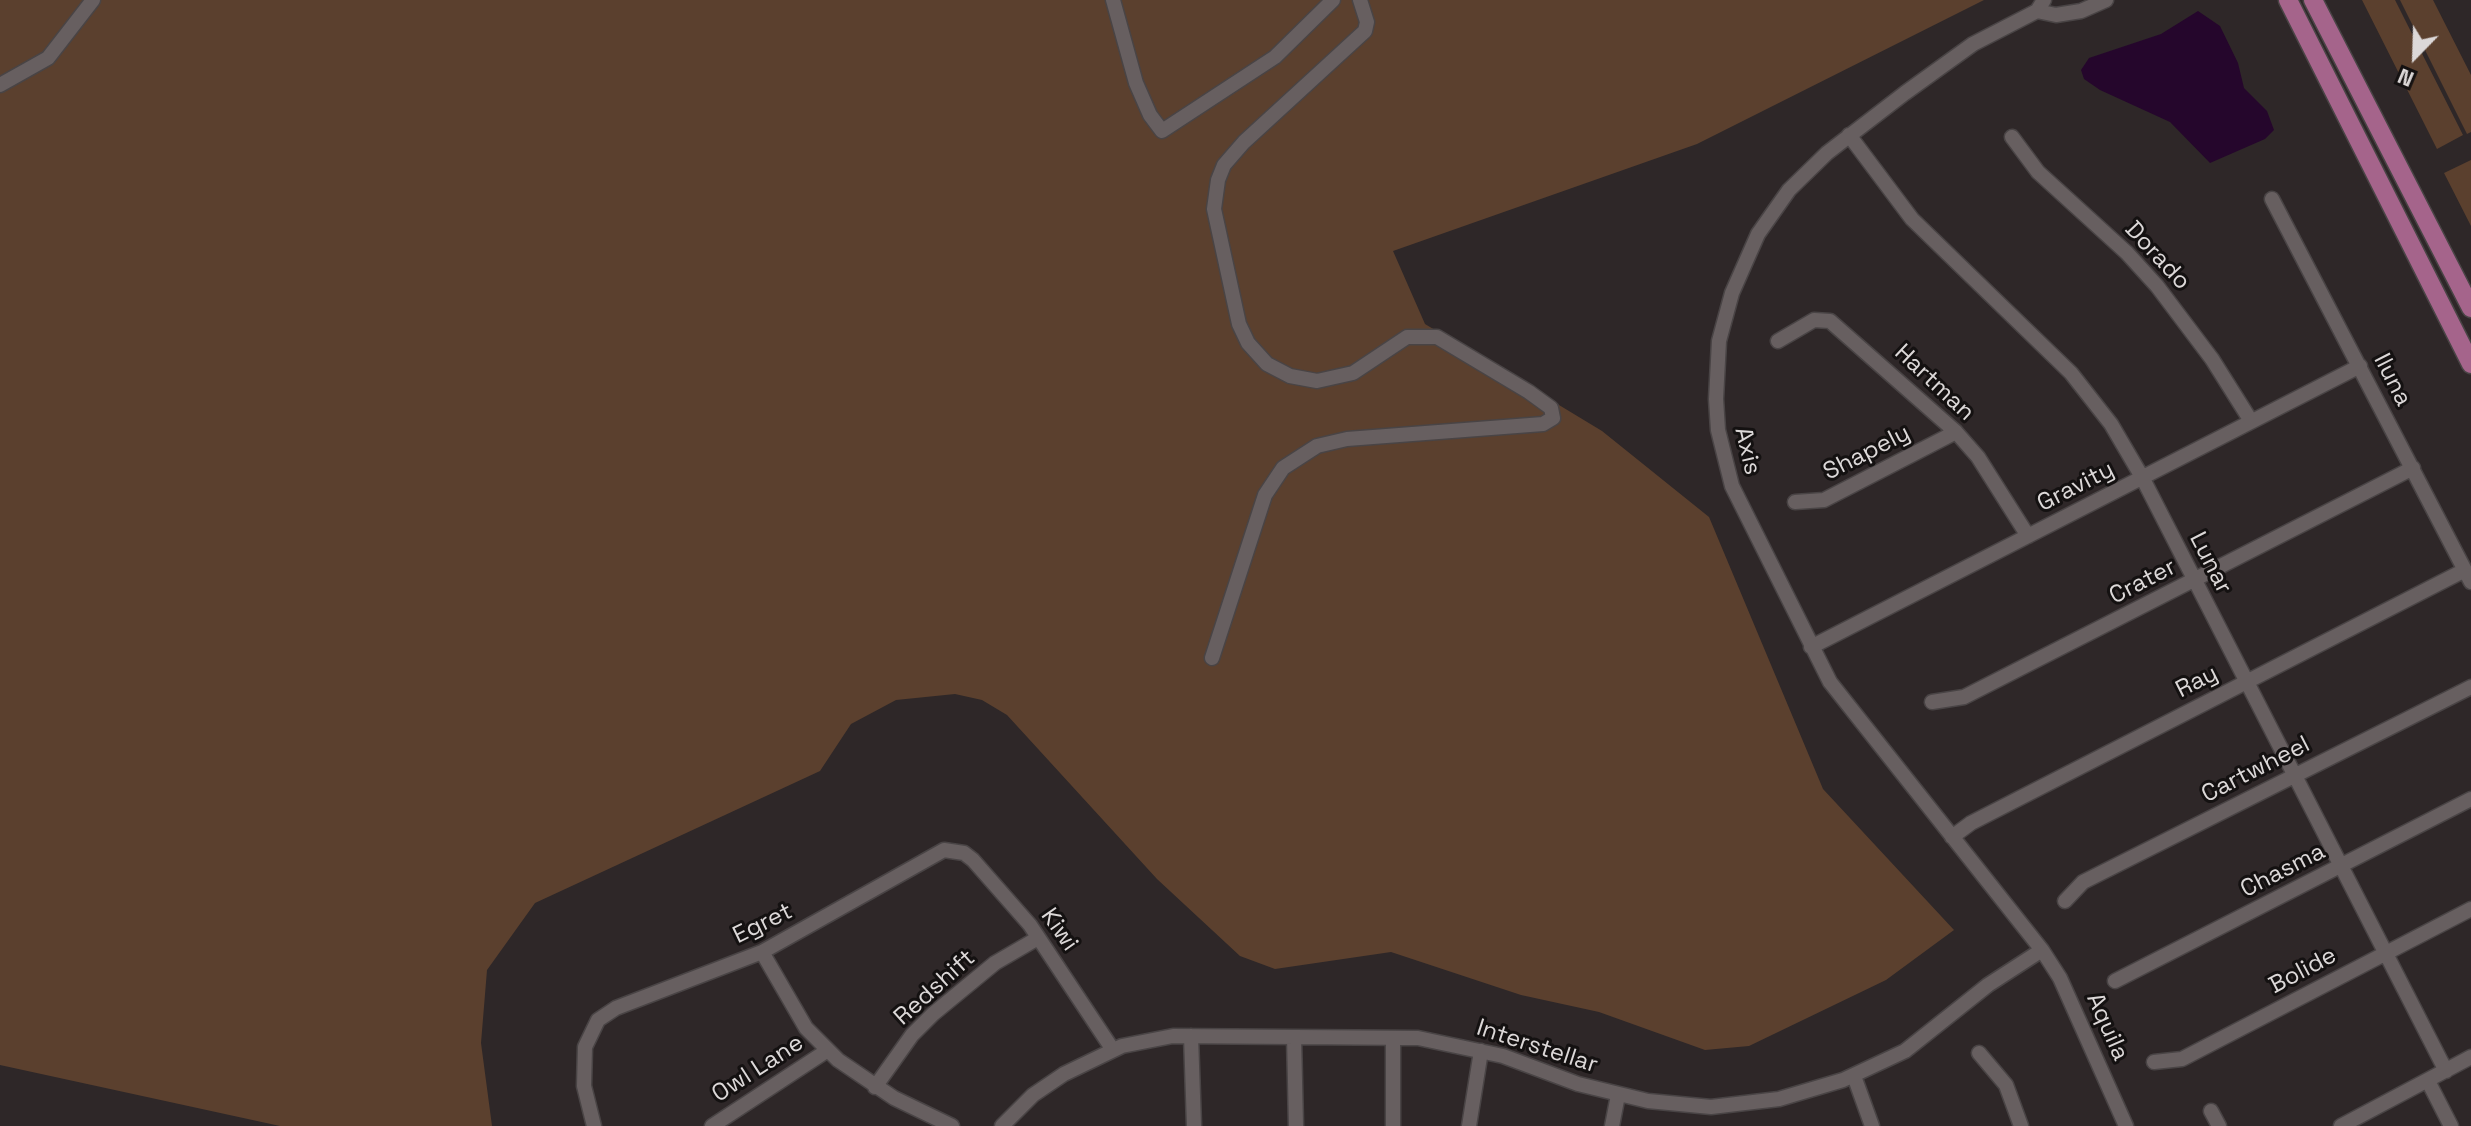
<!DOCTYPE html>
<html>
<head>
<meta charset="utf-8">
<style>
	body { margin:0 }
	#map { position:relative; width:2471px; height:1126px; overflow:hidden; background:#2e2728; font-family:"Space Grotesk",sans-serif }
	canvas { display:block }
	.north { position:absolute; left:2375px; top:16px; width:80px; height:80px; -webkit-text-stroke:6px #141111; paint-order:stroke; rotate:203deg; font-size:22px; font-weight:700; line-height:32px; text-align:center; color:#dcd8d8 }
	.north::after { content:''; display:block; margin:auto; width:28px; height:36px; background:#dcd8d8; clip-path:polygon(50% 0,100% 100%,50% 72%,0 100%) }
</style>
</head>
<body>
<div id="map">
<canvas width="2471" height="1126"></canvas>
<div class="north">N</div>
</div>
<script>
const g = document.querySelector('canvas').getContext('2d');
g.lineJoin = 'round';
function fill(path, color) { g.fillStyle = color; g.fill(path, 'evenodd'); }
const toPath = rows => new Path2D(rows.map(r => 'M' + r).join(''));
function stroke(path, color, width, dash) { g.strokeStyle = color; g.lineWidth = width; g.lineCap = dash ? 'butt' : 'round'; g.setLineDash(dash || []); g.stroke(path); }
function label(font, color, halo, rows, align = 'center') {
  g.font = font + ' "Space Grotesk",sans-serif'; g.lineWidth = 6; g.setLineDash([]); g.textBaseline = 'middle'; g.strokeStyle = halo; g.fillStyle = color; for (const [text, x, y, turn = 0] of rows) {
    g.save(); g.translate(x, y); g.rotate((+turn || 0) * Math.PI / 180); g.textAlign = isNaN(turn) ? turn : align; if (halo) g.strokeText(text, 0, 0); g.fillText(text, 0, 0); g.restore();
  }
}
const green = toPath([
	[0,0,1984,0,1697,144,1393,251,1425,324,1602,431,1709,517,1823,789,1954,930,1886,980,1749,1046,1705,1050,1599,1012,1521,995,1391,952,1275,969,1240,956,1157,879,1007,715,982,700,955,694,896,700,851,724,820,771,535,903,487,970,481,1043,492,1126,280,1126,0,1065],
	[2362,0,2395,0,2463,135,2437,149],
	[2400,0,2433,0,2471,75,2471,132,2467,134],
	[2471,160,2471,226,2444,173]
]);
const water = toPath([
	[2198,11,2220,26,2238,63,2244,88,2267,111,2274,130,2265,139,2210,163,2170,122,2100,90,2084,79,2081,70,2089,58,2161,34]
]);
const minor = toPath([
	[1113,0,1136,83,1150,115,1162,131,1275,57,1333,0],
	[2044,0,2037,11,1973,44,1905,93,1827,153,1789,190,1758,234,1732,293,1719,341,1716,399,1718,430,1732,486,1830,682,2042,950,2060,978,2126,1126],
	[2037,11,2056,15,2081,11,2106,0],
	[0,85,48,58,93,0],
	[1849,135,1912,219,2071,373,2111,424,2142,477,2446,1071],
	[2012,137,2038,172,2127,253,2157,286,2212,359,2251,421],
	[2272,199,2471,582],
	[1778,341,1814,320,1830,321,1956,432,1978,457,2028,536],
	[1795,502,1824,500,1956,432],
	[1811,647,2360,366],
	[1212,658,1265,495,1283,468,1317,446,1347,439,1543,424,1553,418,1551,408,1529,392,1437,337,1407,337,1353,373,1317,381,1290,376,1267,364,1248,343,1239,324,1214,209,1218,180,1224,165,1244,142,1365,31,1367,22,1360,0],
	[1932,702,1964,697,2413,468],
	[1952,837,1971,823,2465,570],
	[2065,901,2083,882,2471,687],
	[762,952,806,1028,838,1060,894,1098,952,1126],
	[2115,981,2471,799],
	[1191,1036,1194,1126],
	[1294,1037,1296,1126],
	[1979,1053,2006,1085,2021,1126],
	[2154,1062,2182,1059,2471,909],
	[1854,1076,1872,1126],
	[2428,1081,2451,1126],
	[875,1087,912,1035,933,1014,995,963,1038,938],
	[2211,1111,2219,1126],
	[594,1126,584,1086,585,1047,598,1020,616,1008,762,952,944,850,964,853,973,860,1030,925,1113,1050],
	[712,1126,828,1050],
	[1002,1126,1033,1095,1064,1074,1122,1046,1173,1036,1418,1038,1503,1056,1578,1084,1648,1101,1711,1107,1779,1099,1843,1080,1905,1051,1988,985,2042,950],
	[1393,1126,1393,1038],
	[1469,1126,1481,1051],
	[1612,1126,1618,1095],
	[2341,1126,2471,1057]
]);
const major = toPath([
	[2288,0,2471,364],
	[2313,0,2471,308]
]);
const streetNames = [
	["Dorado",2157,256,47],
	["Iluna",2392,380,63],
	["Hartman",1934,383,43],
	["Axis",1747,451,77],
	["Shapely",1867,453,-27],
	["Gravity",2076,487,-27],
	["Lunar",2210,563,63],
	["Crater",2143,582,-27],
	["Ray",2197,682,-27],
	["Cartwheel",2256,770,-27],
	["Chasma",2283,871,-27],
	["Egret",763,924,-26],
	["Kiwi",1059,930,55],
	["Bolide",2303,971,-28],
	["Redshift",935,988,-42],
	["Aquila",2107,1027,66],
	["Interstellar",1537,1047,18],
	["Owl Lane",758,1069,-33]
];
fill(green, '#5b402e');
fill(water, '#25062c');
stroke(minor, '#494445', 17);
stroke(major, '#494445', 21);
stroke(minor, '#675f60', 14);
stroke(major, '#a5648b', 18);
label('24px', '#dcd8d8', '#141111', streetNames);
</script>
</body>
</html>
